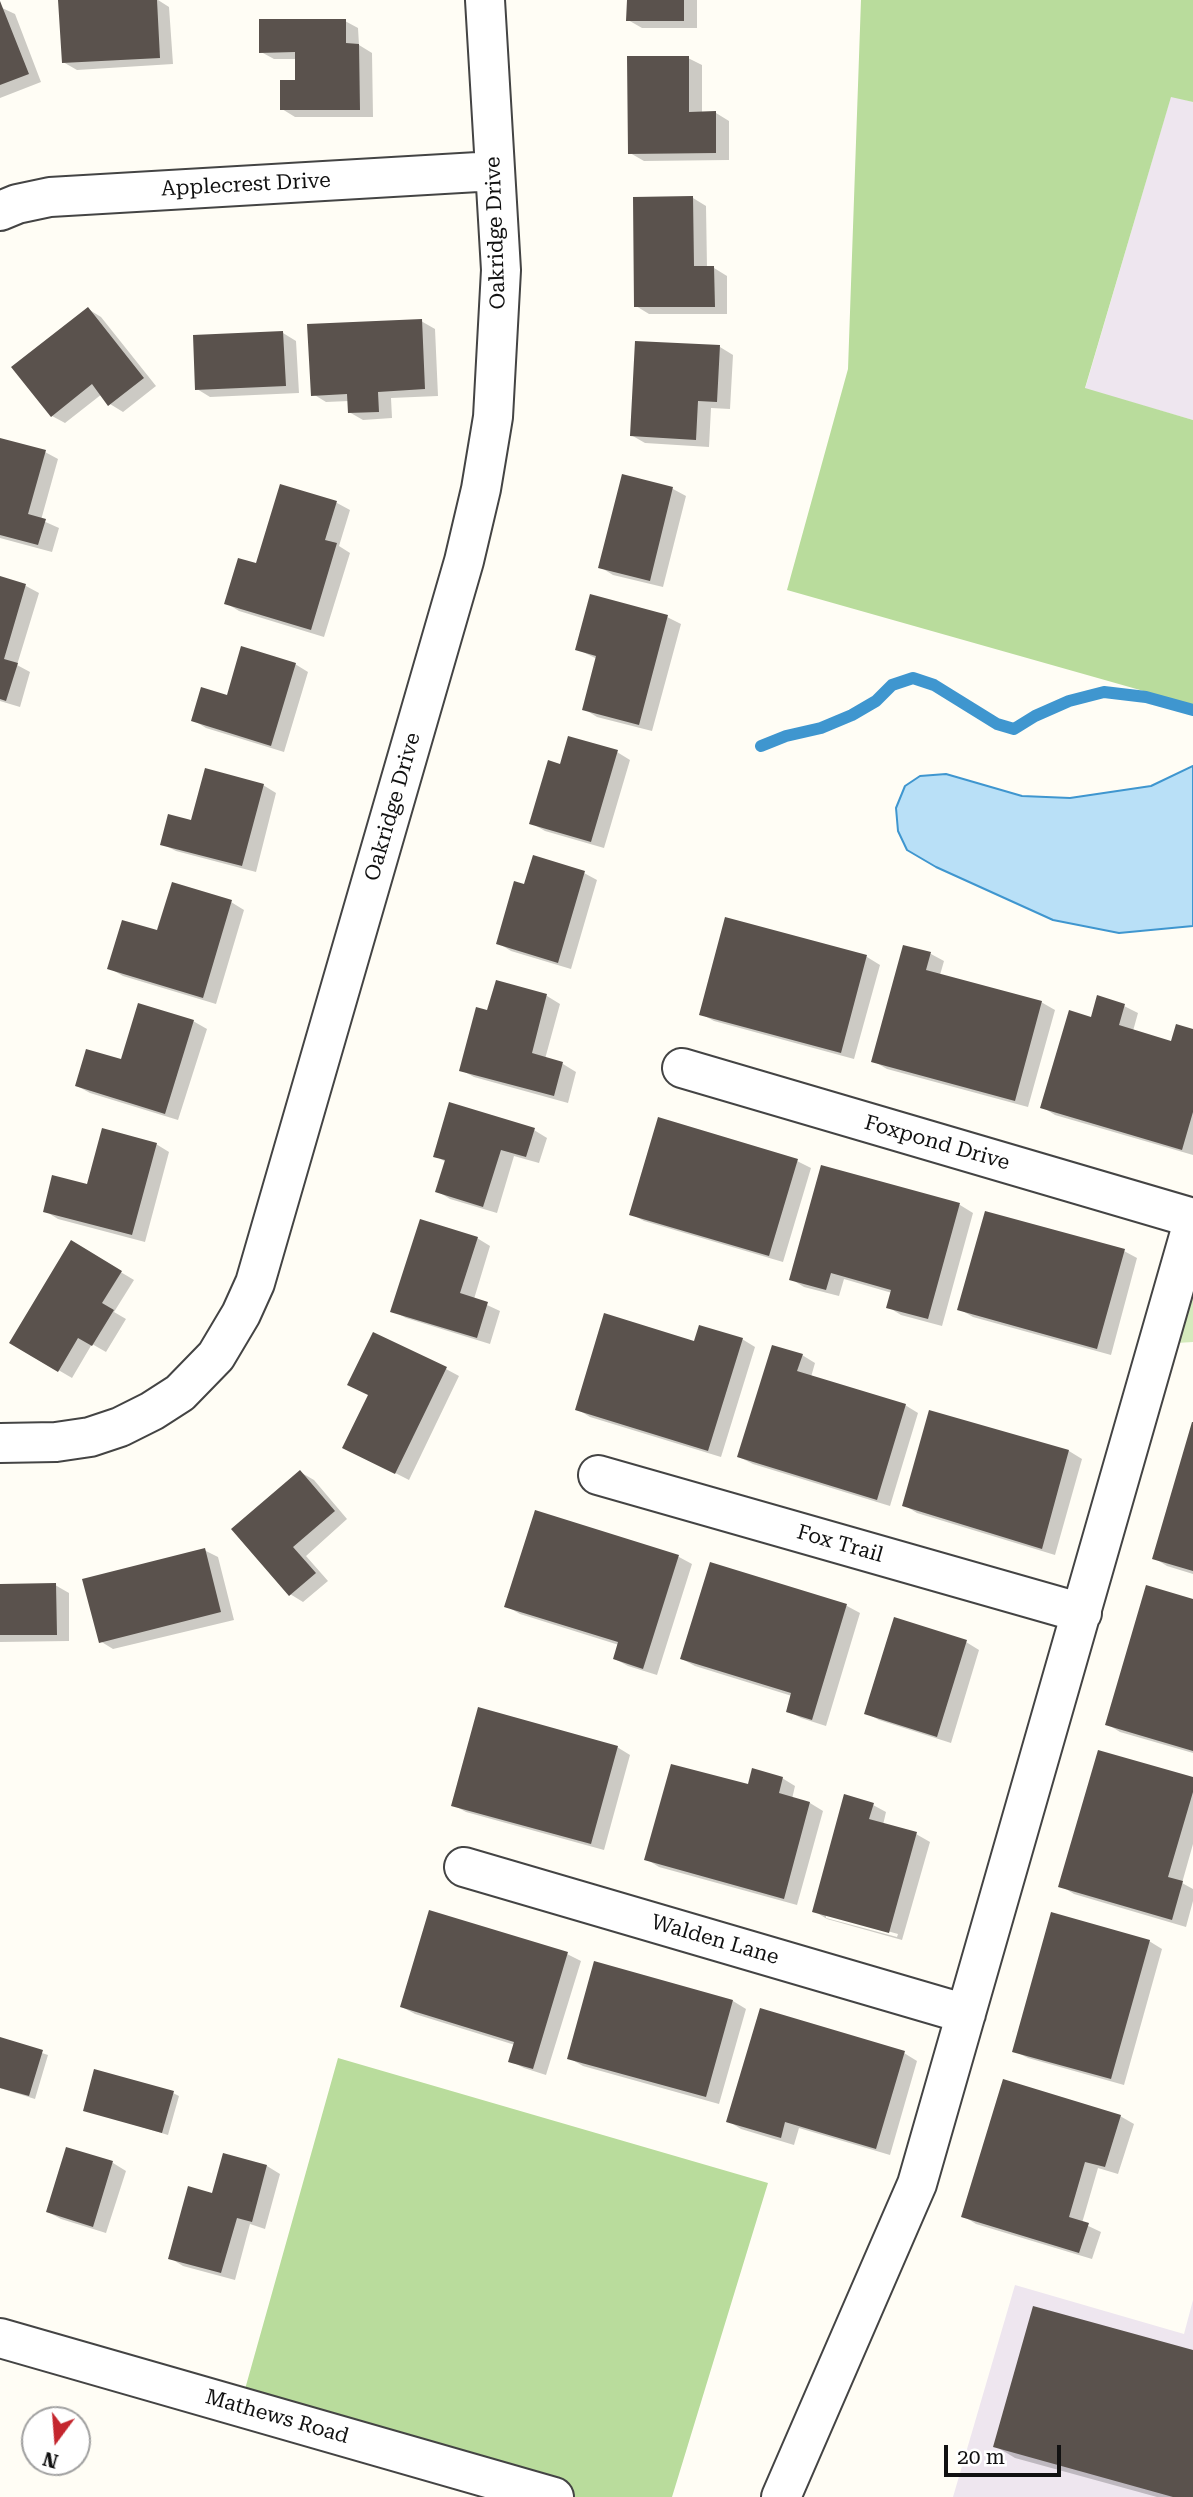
<!DOCTYPE html>
<html>
<head>
<meta charset="utf-8">
<style>
	body { margin:0 }
	#map { position:relative; width:1193px; height:2497px; overflow:hidden; background:#fffdf5; font-family:"Roboto Serif",serif }
	canvas { display:block }
	.north { position:absolute; left:21px; top:2406px; width:70px; height:70px; box-sizing:border-box; background:#fff; border:2px solid #a0a0a0; border-radius:50%; rotate:196deg; font-size:19px; font-weight:700; line-height:28px; text-align:center; color:#111 }
	.north::after { content:''; display:block; margin:auto; width:24px; height:32px; background:#c4262e; clip-path:polygon(50% 0,100% 100%,50% 72%,0 100%) }
	.scale { position:absolute; left:944px; top:2445px; width:117px; height:32px; box-sizing:border-box; border:4px solid #111; border-top:0; padding-left:9px; font-size:21px; line-height:24px; white-space:nowrap; color:#111; -webkit-text-stroke:5px #fff; paint-order:stroke }
</style>
</head>
<body>
<div id="map">
<canvas width="1193" height="2497"></canvas>
<div class="north">N</div>
<div class="scale">20 m</div>
</div>
<script>
const g = document.querySelector('canvas').getContext('2d');
g.lineJoin = 'round';
function fill(path, color) { g.fillStyle = color; g.fill(path, 'evenodd'); }
const toPath = rows => new Path2D(rows.map(r => 'M' + r).join(''));
function stroke(path, color, width, dash) { g.strokeStyle = color; g.lineWidth = width; g.lineCap = dash ? 'butt' : 'round'; g.setLineDash(dash || []); g.stroke(path); }
function label(font, color, halo, rows, align = 'center') {
  g.font = font + ' "Roboto Serif",serif'; g.lineWidth = 7; g.setLineDash([]); g.textBaseline = 'middle'; g.strokeStyle = halo; g.fillStyle = color; for (const [text, x, y, turn = 0] of rows) {
    g.save(); g.translate(x, y); g.rotate((+turn || 0) * Math.PI / 180); g.textAlign = isNaN(turn) ? turn : align; if (halo) g.strokeText(text, 0, 0); g.fillText(text, 0, 0); g.restore();
  }
}
const industrial = toPath([
	[1171,96,1193,102,1193,420,1085,389],
	[1015,2285,1184,2334,1193,2300,1193,2497,953,2497]
]);
const green = toPath([
	[1193,1222,1193,1342,1160,1344]
]);
const forest = toPath([
	[861,0,1193,0,1193,102,1171,97,1085,388,1193,420,1193,705,787,590,848,369],
	[338,2058,768,2183,672,2497,554,2497,240,2407]
]);
const water = toPath([
	[1193,766,1193,926,1119,933,1053,920,936,867,907,850,898,831,896,808,905,786,920,776,946,774,1022,796,1070,798,1151,786,1193,766]
]);
const shadow = toPath([
	[59,0,158,0,169,7,173,64,77,70,63,62],
	[628,0,697,0,697,28,642,28,628,20],
	[0,7,15,14,41,82,0,98],
	[345,21,358,28,359,45,372,53,373,117,295,117,282,109,297,82,297,59,274,59,261,52],
	[688,58,702,65,702,113,716,113,729,121,729,160,644,161,630,153],
	[693,198,706,206,707,268,714,268,727,276,727,314,649,314,636,306],
	[88,309,101,317,156,386,123,412,110,404,102,394,65,423,52,416],
	[421,321,435,329,438,396,391,398,392,418,363,420,349,412,349,401,326,402,313,394],
	[283,333,296,341,299,393,210,397,197,389],
	[720,347,733,355,730,409,711,408,709,447,645,443,631,435],
	[0,440,45,452,58,459,41,520,59,528,52,552,0,538],
	[623,476,673,489,686,496,663,587,613,575,600,567],
	[281,486,337,503,350,510,339,546,350,553,324,637,239,611,226,603,257,565],
	[0,578,26,586,39,593,17,665,30,672,20,707,0,701],
	[667,617,681,624,652,731,597,717,584,709,597,659,577,649],
	[295,664,308,672,284,752,206,728,193,720,228,697],
	[617,752,630,760,604,848,545,831,531,823,561,766],
	[263,785,276,793,256,872,176,851,162,844,192,822],
	[584,873,597,880,571,969,511,951,498,943,526,886],
	[231,902,244,910,216,1004,123,976,109,968,159,932],
	[726,919,867,957,880,965,854,1059,714,1021,701,1014],
	[904,947,931,954,944,961,940,975,1041,1002,1055,1010,1028,1107,887,1069,873,1061],
	[497,982,547,996,560,1004,545,1059,563,1064,576,1072,568,1103,474,1077,461,1070,488,1012],
	[1124,1006,1138,1013,1133,1031,1173,1043,1193,1030,1193,1155,1055,1115,1042,1107,1092,1019],
	[193,1021,207,1029,178,1120,90,1093,77,1086],
	[534,1130,547,1138,539,1163,514,1156,497,1213,450,1199,437,1191,446,1162,435,1156],
	[156,1144,169,1152,145,1242,58,1219,45,1211],
	[797,1161,811,1168,783,1262,644,1221,631,1214],
	[822,1167,960,1205,973,1213,942,1326,901,1315,888,1307,892,1293,844,1279,839,1296,804,1287,791,1279],
	[477,1238,490,1246,474,1299,500,1311,490,1344,406,1318,393,1311],
	[72,1243,134,1280,114,1312,126,1319,106,1352,92,1344,72,1378,12,1343],
	[1124,1251,1137,1258,1111,1355,973,1317,959,1309],
	[742,1339,755,1347,721,1457,590,1417,577,1409,695,1343],
	[802,1355,815,1363,811,1377,905,1405,918,1413,890,1506,753,1464,739,1457],
	[446,1369,459,1376,409,1480,358,1454,370,1395],
	[931,1412,1069,1451,1082,1459,1055,1555,917,1513,904,1505],
	[1193,1426,1193,1574,1167,1566,1154,1558],
	[300,1472,314,1480,347,1519,306,1556,328,1581,303,1602,290,1594,234,1530],
	[536,1512,679,1557,692,1564,657,1675,628,1666,615,1659,619,1645,520,1614,506,1606],
	[204,1550,218,1557,234,1620,113,1649,100,1641],
	[711,1564,847,1606,860,1613,826,1726,801,1718,788,1711,792,1696,695,1666,682,1659],
	[0,1585,55,1585,69,1593,69,1641,0,1642],
	[1193,1601,1193,1753,1120,1732,1107,1724],
	[966,1642,979,1650,951,1743,879,1720,866,1713],
	[617,1747,630,1755,604,1850,466,1812,453,1805],
	[782,1778,795,1786,792,1799,810,1803,823,1811,797,1905,659,1867,646,1859,749,1787],
	[1193,1779,1193,1844,1182,1883,1193,1889,1193,1901,1186,1927,1074,1894,1061,1886],
	[873,1805,886,1812,883,1825,916,1834,930,1842,902,1940,827,1919,814,1911],
	[826,1914,898,1934,897,1937,826,1918],
	[1149,1941,1162,1949,1124,2085,1028,2058,1014,2051],
	[567,1954,581,1961,546,2075,524,2068,510,2061,515,2045,415,2014,402,2007],
	[596,1963,733,2001,746,2009,719,2104,583,2066,569,2058],
	[0,2039,48,2055,35,2099,0,2088],
	[904,2053,917,2061,890,2155,799,2128,794,2145,741,2129,728,2121],
	[173,2093,179,2096,168,2135,85,2110],
	[1120,2116,1134,2124,1118,2174,1098,2168,1082,2223,1101,2232,1092,2259,976,2224,963,2216],
	[68,2149,113,2163,126,2171,106,2233,61,2219,48,2212],
	[224,2155,267,2166,280,2174,265,2229,250,2224,235,2280,183,2266,170,2258,213,2195],
	[1193,2352,1193,2497,1157,2497,1015,2458,995,2446]
]);
const stream = toPath([
	[761,746,786,736,821,728,852,715,876,701,892,685,913,678,934,685,997,724,1014,729,1035,716,1069,701,1104,692,1146,697,1193,710]
]);
const building = toPath([
	[58,0,157,0,160,58,62,63],
	[627,0,684,0,684,21,626,21],
	[0,1,29,74,0,85],
	[259,19,346,19,346,43,359,44,360,110,280,110,280,80,295,80,295,52,259,53],
	[627,56,689,56,689,112,716,111,716,153,628,154],
	[693,196,694,266,714,266,715,307,634,307,633,197],
	[88,307,144,378,108,406,92,384,51,417,11,367],
	[422,319,425,389,378,392,379,412,348,413,347,394,311,396,307,324],
	[283,331,286,386,195,390,193,335],
	[635,341,720,345,717,402,698,401,696,440,630,436],
	[0,438,46,450,28,514,46,519,38,545,0,535],
	[622,474,673,487,650,581,598,568],
	[280,484,337,501,325,540,337,543,311,630,224,604,238,558,256,563],
	[0,576,26,584,4,659,18,663,6,701,0,699],
	[590,594,668,615,639,725,582,710,596,656,575,650],
	[241,646,296,663,271,746,191,721,201,687,227,695],
	[568,736,618,750,591,842,529,824,548,760,560,764],
	[205,768,264,784,242,866,160,845,168,814,191,820],
	[533,855,585,871,558,963,496,944,514,881,524,884],
	[172,882,232,900,203,998,107,969,122,920,157,930],
	[725,917,867,955,841,1053,699,1015],
	[903,945,931,952,926,970,1042,1001,1015,1101,871,1062],
	[496,980,547,994,532,1053,563,1062,554,1096,459,1071,476,1007,487,1010],
	[1097,995,1125,1004,1119,1025,1171,1041,1176,1024,1193,1029,1193,1112,1182,1150,1040,1108,1069,1010,1091,1017],
	[138,1003,194,1020,165,1114,75,1086,86,1049,121,1059],
	[449,1102,535,1128,526,1157,501,1150,483,1207,435,1192,445,1160,433,1157],
	[658,1117,798,1159,769,1256,629,1215],
	[102,1128,157,1143,132,1235,43,1212,52,1175,87,1184],
	[821,1165,960,1203,928,1319,886,1308,891,1290,831,1273,826,1290,789,1280],
	[985,1211,1125,1249,1097,1349,957,1310],
	[420,1219,478,1237,460,1293,488,1302,477,1338,390,1312],
	[71,1240,122,1271,102,1303,114,1310,92,1346,78,1338,58,1372,9,1343],
	[604,1313,694,1341,699,1325,743,1338,708,1451,575,1410],
	[373,1332,447,1367,395,1474,342,1448,368,1395,347,1385],
	[772,1345,803,1354,797,1371,906,1404,877,1500,737,1457],
	[929,1410,1069,1450,1042,1549,902,1506],
	[1192,1422,1193,1422,1193,1571,1152,1559],
	[300,1470,335,1511,293,1547,316,1573,289,1596,231,1529],
	[535,1510,679,1555,643,1669,613,1659,618,1642,504,1607],
	[205,1548,221,1612,99,1643,82,1579],
	[710,1562,847,1604,812,1720,786,1712,791,1693,680,1659],
	[56,1583,57,1635,0,1635,0,1584],
	[1146,1585,1193,1599,1193,1751,1105,1725],
	[894,1617,967,1640,937,1737,864,1714],
	[478,1707,618,1746,591,1844,451,1806],
	[1098,1750,1193,1777,1193,1792,1168,1877,1183,1881,1172,1920,1058,1887],
	[671,1764,748,1784,752,1768,783,1777,779,1793,810,1802,784,1899,644,1860],
	[844,1794,874,1803,869,1819,917,1832,889,1933,812,1912],
	[429,1910,568,1952,533,2069,508,2062,514,2042,400,2007],
	[1051,1912,1150,1940,1111,2079,1012,2052],
	[594,1961,733,2000,706,2097,567,2059],
	[760,2008,905,2051,876,2149,785,2122,781,2138,726,2122],
	[0,2037,43,2050,29,2096,0,2088],
	[94,2069,174,2091,162,2133,83,2111],
	[1003,2079,1121,2115,1105,2167,1085,2162,1069,2217,1089,2223,1079,2253,961,2217],
	[66,2147,113,2161,93,2227,46,2212],
	[223,2153,267,2165,252,2222,237,2218,221,2273,168,2259,188,2186,212,2193],
	[1033,2306,1193,2350,1193,2497,1173,2497,993,2447]
]);
const minor = toPath([
	[0,211,17,204,50,197,495,171],
	[682,1068,1193,1218],
	[0,1443,56,1442,90,1437,120,1427,152,1411,180,1393,216,1356,241,1314,255,1283,464,561,481,489,493,417,501,270,485,0],
	[598,1475,1082,1613],
	[464,1867,966,2014],
	[781,2497,917,2184,1193,1222]
]);
const tertiary = toPath([
	[0,2338,554,2497]
]);
const streetNames = [
	["Applecrest Drive",246,185,-3],
	["Oakridge Drive",496,233,-92],
	["Oakridge Drive",393,807,-74],
	["Foxpond Drive",937,1143,16],
	["Fox Trail",840,1544,16],
	["Walden Lane",715,1940,16],
	["Mathews Road",277,2417,16]
];
fill(industrial, '#eee6ef');
fill(green, '#d5ebbd');
fill(forest, '#b9dc9c');
fill(water, '#b9e0f7');
stroke(water, '#3f96cf', 2);
fill(shadow, '#0003');
stroke(stream, '#3f96cf', 12);
fill(building, '#5a524d');
stroke(minor, '#444', 42);
stroke(tertiary, '#444', 42);
stroke(minor, '#fff', 38);
stroke(tertiary, '#fff', 38);
label('21px', '#111', '#fff', streetNames);
</script>
</body>
</html>
